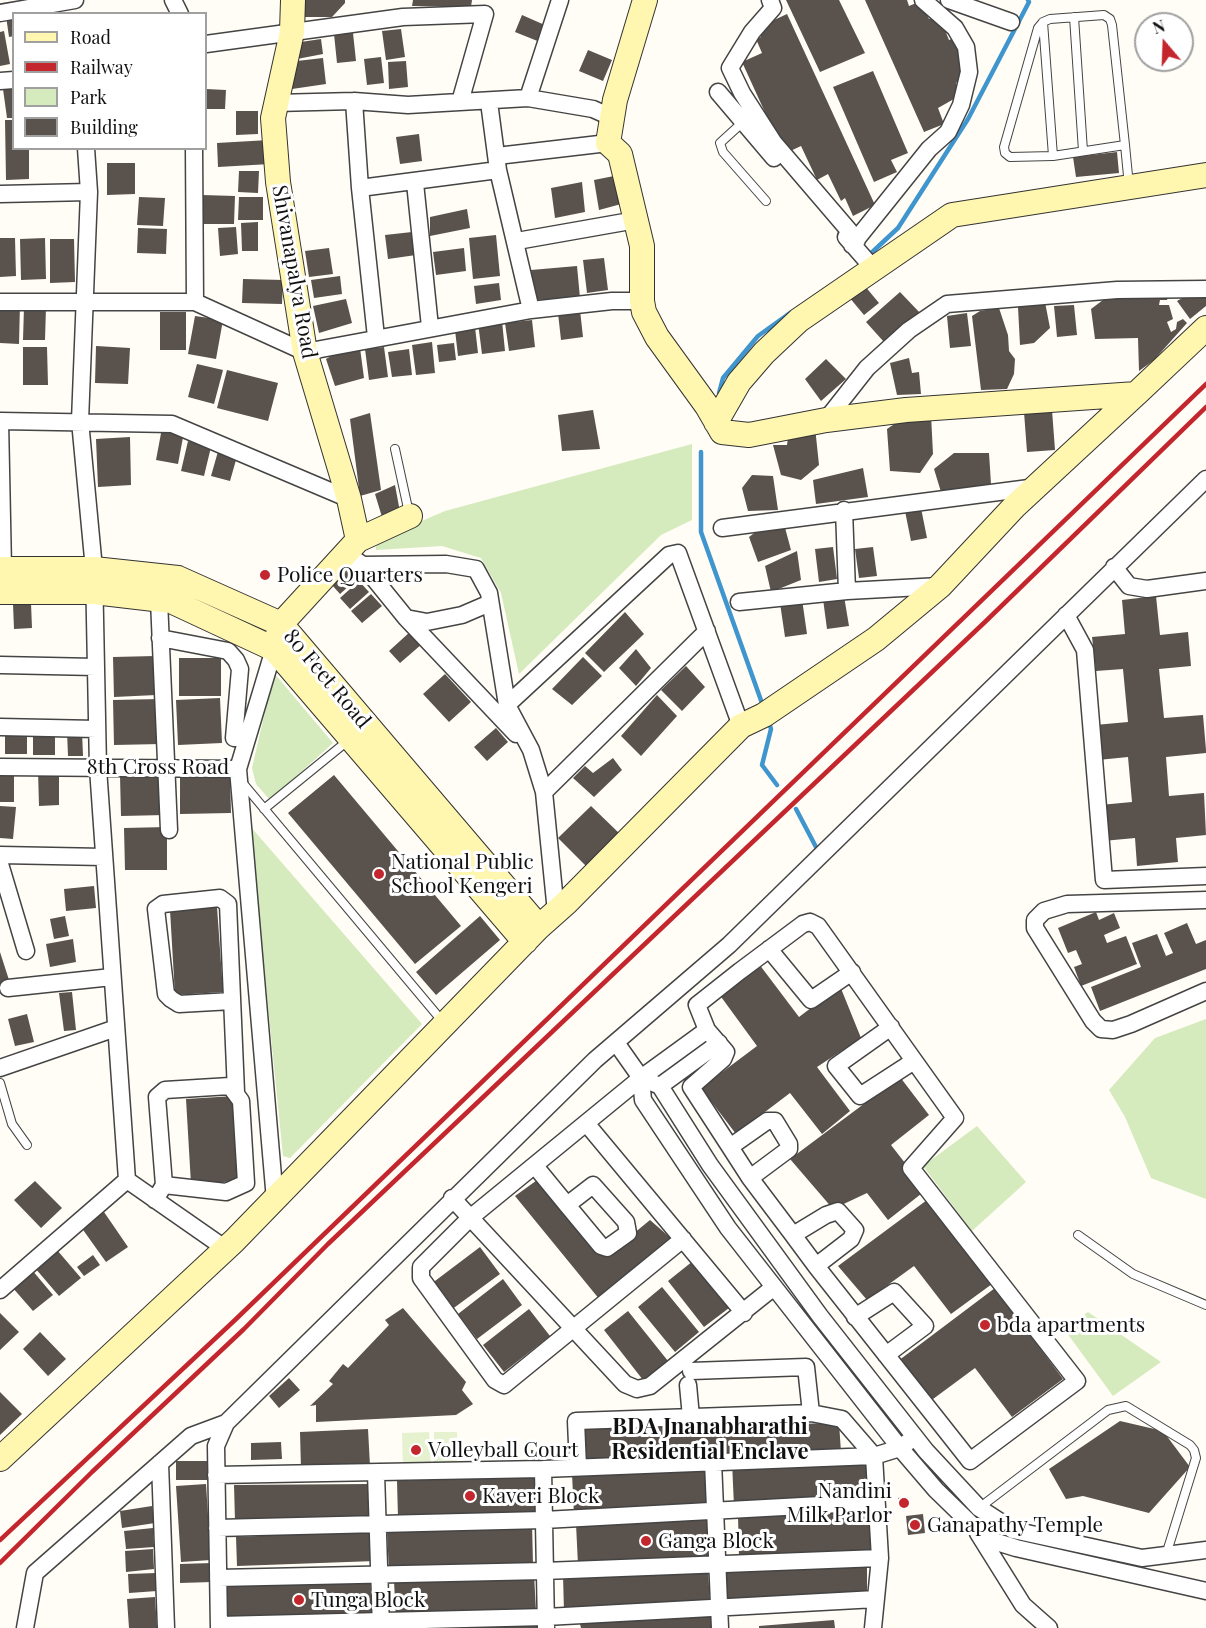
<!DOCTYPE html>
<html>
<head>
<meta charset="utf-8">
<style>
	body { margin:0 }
	#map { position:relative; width:1206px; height:1628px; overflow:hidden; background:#fffdf5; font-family:"Playfair Display",serif }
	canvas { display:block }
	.legend { position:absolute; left:12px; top:12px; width:195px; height:138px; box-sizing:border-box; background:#fff; border:2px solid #a0a0a0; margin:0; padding:8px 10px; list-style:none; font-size:18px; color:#111 }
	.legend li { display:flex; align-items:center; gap:12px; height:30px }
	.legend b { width:30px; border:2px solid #a0a0a0 }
	.north { position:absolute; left:1134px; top:12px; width:60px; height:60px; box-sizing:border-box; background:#fff; border:2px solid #a0a0a0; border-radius:50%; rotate:341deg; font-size:16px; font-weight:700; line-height:24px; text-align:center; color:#111 }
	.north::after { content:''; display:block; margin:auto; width:21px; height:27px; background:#c4262e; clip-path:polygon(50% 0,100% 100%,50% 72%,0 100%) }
</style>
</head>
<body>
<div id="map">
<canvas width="1206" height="1628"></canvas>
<ul class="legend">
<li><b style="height:8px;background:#fff6b0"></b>Road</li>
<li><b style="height:8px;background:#c4262e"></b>Railway</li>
<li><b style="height:16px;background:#d5ebbd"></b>Park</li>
<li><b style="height:16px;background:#5a524d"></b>Building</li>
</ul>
<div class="north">N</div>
</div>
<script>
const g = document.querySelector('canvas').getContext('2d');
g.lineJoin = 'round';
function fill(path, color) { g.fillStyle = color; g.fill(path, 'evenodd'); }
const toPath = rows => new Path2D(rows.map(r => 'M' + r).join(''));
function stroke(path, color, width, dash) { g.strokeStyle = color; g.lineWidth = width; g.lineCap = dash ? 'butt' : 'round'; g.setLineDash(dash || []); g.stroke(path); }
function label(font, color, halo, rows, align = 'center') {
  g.font = font + ' "Playfair Display",serif'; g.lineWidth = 6; g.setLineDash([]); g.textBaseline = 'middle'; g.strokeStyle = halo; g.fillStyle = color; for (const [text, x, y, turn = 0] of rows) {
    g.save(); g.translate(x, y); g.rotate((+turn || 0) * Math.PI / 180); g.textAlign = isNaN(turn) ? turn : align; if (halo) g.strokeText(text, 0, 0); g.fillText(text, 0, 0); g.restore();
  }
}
const green = toPath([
	[692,444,692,520,661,535,519,674,501,593,481,558,442,546,376,550,375,541,445,511],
	[274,673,333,743,270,800,256,784,252,768],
	[250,826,422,1024,290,1158,283,1156],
	[1206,1019,1206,1199,1151,1178,1125,1117,1109,1090,1155,1038],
	[977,1126,1026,1182,972,1231,923,1166],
	[1088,1312,1161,1362,1113,1396,1064,1329]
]);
const pitch = toPath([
	[429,1432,431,1467,403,1469,402,1433],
	[434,1432,457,1432,457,1464,434,1464]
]);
const stream = toPath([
	[867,257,898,228,968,119,1029,2,1028,0],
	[719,393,723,378,758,336,790,313],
	[701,452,701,532,763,706],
	[769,722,771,729,762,765,777,785],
	[796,809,816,847]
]);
const building = toPath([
	[300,0,345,0,345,3,332,17,299,17],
	[413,0,472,0,471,7,412,6],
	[786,0,839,0,865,53,820,72],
	[865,0,907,0,909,6,921,1,929,19,939,15,949,40,957,37,966,75,956,83,961,95,938,108,944,124,924,132],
	[787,14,875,205,853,216,845,198,841,201,828,174,817,180,801,146,784,154,742,62,762,53,756,39,761,37,757,28],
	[14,15,14,36,9,37,6,16],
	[522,15,547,26,540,42,515,32],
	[401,29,405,57,386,60,382,31],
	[4,31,10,64,0,66,0,32],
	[353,33,356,61,337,63,334,34],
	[321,39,323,54,297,59,294,43],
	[588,50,612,60,603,81,579,71],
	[381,57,384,83,367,85,364,59],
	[323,58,326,84,292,89,288,62],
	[406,61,408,87,389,89,388,62],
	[873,71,908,153,891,160,897,172,874,182,833,87],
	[14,88,14,118,7,118,3,89],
	[206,89,226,90,225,109,206,109],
	[236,111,258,111,258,134,236,135],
	[5,120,14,120,14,148,29,148,29,179,6,180],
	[419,134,422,161,400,164,396,137],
	[269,140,270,164,218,167,217,143],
	[1117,152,1119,173,1076,177,1073,157],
	[107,163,135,163,135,194,107,195],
	[239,171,259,171,258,193,238,192],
	[619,175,625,203,599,210,594,180],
	[582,182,585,212,555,218,551,188],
	[202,195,235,196,234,224,202,224],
	[139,197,165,198,163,226,137,225],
	[239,197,263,197,263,220,238,220],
	[467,209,470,228,430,236,430,217],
	[258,222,258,251,242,251,241,223],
	[236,227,238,254,220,256,218,228],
	[138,228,167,229,166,254,137,253],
	[412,232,416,255,388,259,385,235],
	[496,235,500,276,473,279,469,238],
	[0,238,15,238,16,276,0,277],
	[45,238,46,279,21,280,20,239],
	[50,239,74,239,75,282,50,283],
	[329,248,333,274,309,277,305,251],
	[464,248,466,271,436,275,433,252],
	[604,258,608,290,587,293,583,260],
	[577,266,580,298,536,300,531,270],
	[340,276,342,294,314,298,311,280],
	[243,279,283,280,282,304,242,303],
	[859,279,879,303,864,315,844,291],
	[499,283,501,300,476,304,474,286],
	[900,292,921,314,884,342,866,322],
	[1191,293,1206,295,1206,306,1190,319,1177,301],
	[1169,294,1167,300,1160,300,1159,305,1169,305,1173,319,1167,322,1171,332,1176,329,1177,322,1183,319,1187,323,1154,360,1139,371,1138,338,1095,339,1091,309,1107,297,1145,299,1147,295],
	[346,299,352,323,319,333,313,306],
	[1045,302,1050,328,1034,343,1020,345,1018,307,1027,303],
	[0,304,20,304,19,344,0,343],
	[1074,305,1077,335,1057,337,1054,306],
	[24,307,46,307,45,340,23,340],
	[999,308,1008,335,1009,351,1015,359,1014,374,1007,389,981,390,972,316,980,311],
	[580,310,583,337,561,340,558,313],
	[160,312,186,312,186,350,160,350],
	[967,313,971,346,950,348,947,316],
	[195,316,223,320,216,359,188,354],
	[532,320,535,347,509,351,505,323],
	[502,321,505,351,482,354,478,323],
	[475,327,478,353,458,356,455,330],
	[432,342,435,373,416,375,412,345],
	[454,343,456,360,439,362,437,345],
	[96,346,130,348,128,384,95,383],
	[23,347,47,347,48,385,23,385],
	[384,347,388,377,369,380,365,349],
	[360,348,364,378,335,386,326,359,340,351],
	[409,349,412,375,392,377,388,352],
	[909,358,912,373,919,372,921,394,897,395,890,363],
	[826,359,846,379,821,401,805,379],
	[197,364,223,370,214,404,188,397],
	[227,370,278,383,268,421,217,408],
	[593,410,600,449,562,451,558,415],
	[1052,410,1055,450,1027,452,1024,412],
	[370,413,381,490,360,496,350,419],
	[931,415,933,454,920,473,890,471,887,429,903,418],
	[815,427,819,465,801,480,781,475,773,445,787,445,789,430],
	[162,428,184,432,178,464,156,460],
	[130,437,131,485,98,487,96,439],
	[188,441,211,447,204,476,181,471],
	[219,448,238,453,230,481,211,476],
	[954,453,989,453,991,484,941,492,934,469],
	[863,468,868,497,816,504,813,480],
	[752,475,773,476,778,510,748,511,742,488],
	[395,485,400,512,382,517,375,494],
	[921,508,927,538,911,541,905,511],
	[766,524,784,524,791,550,758,562,749,537],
	[833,547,837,579,819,582,815,549],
	[873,547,877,576,859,578,855,549],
	[797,551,801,580,771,592,765,566],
	[351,568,359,577,340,594,332,585],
	[359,581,369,592,350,609,340,598],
	[371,594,382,606,362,623,351,611],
	[844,596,849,626,827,629,823,599],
	[1156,596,1160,635,1188,632,1191,666,1159,669,1164,718,1203,715,1206,750,1206,753,1166,757,1169,796,1204,793,1206,835,1176,838,1178,862,1137,866,1135,838,1103,841,1100,805,1132,802,1128,757,1098,760,1095,725,1128,722,1123,669,1096,671,1092,637,1125,634,1122,600],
	[802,599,807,634,785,637,780,603],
	[31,603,32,628,14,629,13,604],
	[625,612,644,634,604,672,585,653],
	[411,631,422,644,400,663,389,651],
	[636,649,651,668,636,686,619,668],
	[155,656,156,695,114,697,113,657],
	[583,657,602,676,572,705,552,689],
	[179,658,221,658,221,696,179,696],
	[686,666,705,687,682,711,661,690],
	[445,674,471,702,449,722,423,694],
	[657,695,677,716,641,756,621,736],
	[220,698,222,743,178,745,176,700],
	[160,699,161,744,114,745,113,700],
	[496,728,508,742,487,761,474,747],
	[27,730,27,754,5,754,5,731],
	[67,731,82,731,83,756,68,756],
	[33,732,55,732,55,755,33,755],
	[613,758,622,770,594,797,573,778,585,766,593,773],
	[59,769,59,805,39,806,38,770],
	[164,774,165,815,121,816,120,776],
	[0,775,14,775,14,802,0,802],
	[334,775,461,926,415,964,288,813],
	[230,776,231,813,180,814,180,777],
	[0,806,16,807,13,839,0,838],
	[591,806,620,834,586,866,558,838],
	[167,827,167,870,125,870,124,828],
	[94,886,96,908,66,911,64,889],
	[217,907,223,992,175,995,170,910],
	[1096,912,1099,920,1114,913,1120,928,1104,935,1107,943,1126,936,1137,964,1081,986,1074,967,1082,964,1076,950,1068,953,1058,928],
	[65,916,69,936,54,939,50,919],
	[480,916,500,940,436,995,416,972],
	[1187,923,1196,944,1206,940,1206,969,1100,1011,1091,987,1141,967,1132,943,1157,934,1166,956,1173,953,1164,933],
	[73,939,76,962,50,967,46,944],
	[0,952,9,980,0,983],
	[759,964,799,1017,840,986,861,1038,817,1067,850,1111,822,1134,790,1093,736,1134,701,1088,757,1046,719,994],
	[72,992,76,1030,64,1031,59,993],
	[27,1014,34,1042,15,1046,8,1019],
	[900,1077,929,1115,891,1145,926,1190,888,1220,867,1193,833,1209,790,1159],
	[234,1096,239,1181,191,1184,186,1099],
	[540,1178,605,1257,650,1220,673,1240,600,1300,515,1196],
	[35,1181,62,1208,41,1228,14,1200],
	[927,1200,992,1284,951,1314,914,1266,867,1300,838,1266],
	[104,1212,128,1247,106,1262,81,1227],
	[480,1247,500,1274,451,1310,431,1284],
	[57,1250,81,1278,59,1296,35,1268],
	[93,1255,100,1265,84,1276,77,1267],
	[693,1261,729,1308,704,1327,668,1281],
	[32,1270,53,1295,33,1311,12,1287],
	[503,1279,522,1305,477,1339,458,1314],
	[662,1287,699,1332,675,1352,638,1307],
	[995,1288,1063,1379,1012,1417,975,1368,929,1402,898,1361],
	[403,1308,466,1382,462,1390,473,1404,456,1415,316,1422,316,1405,310,1406,333,1384,329,1381,343,1364,348,1368,389,1325,385,1320],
	[529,1309,550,1336,504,1372,483,1345],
	[628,1311,668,1361,643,1380,604,1330],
	[0,1313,19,1332,0,1350],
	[40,1332,66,1359,48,1376,23,1349],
	[289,1378,300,1390,279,1408,269,1396],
	[0,1392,22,1414,0,1435],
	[1120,1421,1163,1431,1190,1467,1149,1513,1083,1496,1066,1499,1049,1469],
	[839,1423,841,1452,582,1463,583,1428],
	[368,1429,370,1466,301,1469,300,1432],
	[281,1442,282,1459,251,1460,251,1443],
	[531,1450,539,1450,539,1461,531,1461],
	[868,1458,870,1501,734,1506,732,1462],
	[176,1461,208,1461,207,1480,176,1480],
	[707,1466,709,1507,574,1515,572,1474],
	[542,1474,543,1511,398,1518,397,1481],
	[206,1484,211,1560,181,1562,176,1486],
	[370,1484,370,1520,235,1521,234,1485],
	[908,1497,909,1508,900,1509,898,1498],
	[152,1506,155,1523,122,1528,120,1511],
	[875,1511,877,1552,739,1557,738,1516],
	[923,1514,925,1533,908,1535,906,1516],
	[714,1518,716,1558,578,1565,576,1524],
	[532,1523,533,1565,389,1572,387,1530],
	[153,1528,154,1547,126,1549,124,1531],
	[374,1531,375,1561,237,1566,236,1537],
	[153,1549,154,1569,126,1572,125,1551],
	[867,1561,867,1596,726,1601,722,1566],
	[212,1563,212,1582,180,1583,180,1564],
	[708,1568,710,1606,564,1612,563,1575],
	[156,1573,157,1591,129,1593,128,1574],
	[534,1574,536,1611,396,1619,394,1581],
	[370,1577,372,1617,227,1623,226,1583],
	[155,1597,157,1628,129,1628,127,1599],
	[716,1615,717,1628,581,1628,580,1624],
	[834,1620,835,1628,759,1628,759,1626],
	[541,1622,541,1628,469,1628,469,1626]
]);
const lane = toPath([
	[1074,17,1083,151],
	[1043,22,1053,156],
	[743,122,720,143,723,152,766,201],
	[1125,145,1053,156,1010,157,1005,153,1004,147,1038,28,1043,22,1050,19,1104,15,1110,19,1112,25,1125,145,1129,186],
	[395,449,409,513],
	[241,781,443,1022],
	[264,809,350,739],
	[0,1083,12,1124,27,1145],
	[1078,1235,1133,1274,1206,1305],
	[979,1508,1108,1410,1126,1406,1190,1445,1194,1450,1196,1458,1166,1555]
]);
const street = toPath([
	[173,0,180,14],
	[770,0,773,8,752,32,730,68,742,93,774,143,857,240],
	[949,0,1011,22],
	[0,13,75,0],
	[206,44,403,17,485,14,460,102],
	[0,81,14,80],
	[718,92,774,158],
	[528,98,560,0],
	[354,101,360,188,376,337],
	[489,102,498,170,531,310],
	[276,103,354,101,408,105,528,98,593,109,613,118],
	[194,148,195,302],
	[497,156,608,143],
	[415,183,430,327],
	[360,188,498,170],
	[0,194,89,192],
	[846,237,873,268],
	[517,241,636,220],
	[852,245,929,149,948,132,961,105,969,72,966,47,955,28,923,0],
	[0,302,195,302,305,352,531,310,612,301,642,301],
	[826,420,867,368,909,330,947,304,1117,290,1206,289],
	[0,421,172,424,349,499],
	[0,421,3,569],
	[844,510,847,591],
	[722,528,1037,487],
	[347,554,363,565,446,564,476,569,489,593,507,705,531,750,544,792,556,912],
	[363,565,406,618,516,734],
	[1114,567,1129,586,1147,589,1206,581],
	[159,600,169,830],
	[739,602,847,591,940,586],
	[1066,615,1085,650,1104,880,1206,876],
	[406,618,427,622,462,615,490,603],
	[160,638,228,651,236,660,240,669,234,738],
	[0,665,96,667],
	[507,705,669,555,678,553,741,726],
	[0,727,97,729],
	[0,767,238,769,274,649],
	[238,769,275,1200],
	[544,792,707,631],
	[0,855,104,857],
	[0,864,26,951],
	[1206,900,1067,904,1044,911,1035,920,1035,928,1093,1021,1101,1029,1113,1030,1131,1024,1206,991],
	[810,922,818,926,955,1118,911,1168,1077,1381,970,1461,816,1266,851,1239,855,1230,838,1211,826,1215,793,1235,750,1178,789,1149,789,1144,775,1121,767,1121,730,1147,691,1087,723,1059,726,1052,707,1030,697,1005,740,971,803,924,810,922],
	[769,949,811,1000,852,972],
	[8,988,112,977],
	[232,1001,179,1004,171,999,166,994,156,909,163,904,220,898,228,904,236,1092],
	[891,1027,836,1066,860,1096,914,1061],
	[617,1044,641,1078,643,1100,728,1228,900,1448,936,1490,973,1526,987,1539,1016,1548,1206,1591],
	[0,1068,116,1028],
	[641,1078,660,1086,710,1165,820,1316,926,1451,979,1508,1013,1530,1142,1558,1206,1550],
	[660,1086,719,1043],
	[586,1123,744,1313],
	[730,1147,750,1178],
	[535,1166,567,1205,601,1246,607,1248,628,1233,626,1222,593,1185,567,1205],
	[127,1180,226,1249],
	[452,1198,625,1384,637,1389,650,1386,774,1287],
	[155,1200,164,1185,157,1097,165,1090,230,1086,241,1101,246,1183,226,1192,164,1185],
	[793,1235,816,1266],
	[683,1239,504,1385,495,1380,421,1278,421,1267,470,1218,641,1078,707,1030],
	[0,1290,127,1180,98,768,94,569,80,421,89,192,86,148],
	[855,1317,894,1292,925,1326,886,1355],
	[691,1371,806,1367,811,1413],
	[688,1385,691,1417],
	[713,1461,720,1628],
	[160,1463,166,1628],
	[578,1467,576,1421,811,1413,842,1419,874,1456,880,1558,873,1628],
	[543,1469,546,1627],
	[376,1473,381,1628],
	[216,1475,543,1469,874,1456,900,1448,908,1442],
	[217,1528,544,1520,876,1502],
	[978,1533,1023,1605,1049,1628],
	[218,1578,544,1571,880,1558],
	[219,1625,546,1617,876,1599],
	[25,1628,35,1573,191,1436,226,1423],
	[219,1628,216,1446,226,1423,595,1060,729,945,1206,479]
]);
const secondary = toPath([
	[293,0,292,32,273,118,278,182,305,352,349,499,358,540],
	[645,0,615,100,608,143,620,154,642,246,642,301,644,312,657,337,707,406,722,432,749,435,826,420,906,410,1136,394,1206,328],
	[716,422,739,382,764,353,799,320,952,215,1206,175],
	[0,569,94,569,178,578,281,624,539,927],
	[0,592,94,592,171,601,274,649,525,942],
	[277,638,281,624,358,540,410,516],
	[0,1459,234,1241,539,927,566,903,741,726,764,715,876,639,940,586,1014,507,1136,394]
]);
const rail = toPath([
	[0,1540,235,1320,1206,384],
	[0,1563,92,1472,244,1329,328,1244,986,621,1206,407]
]);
const markers = [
	[265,575,6,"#c4262e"],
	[379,874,6,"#c4262e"],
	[985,1325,6,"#c4262e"],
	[416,1450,6,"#c4262e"],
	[470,1496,6,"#c4262e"],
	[904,1503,6,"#c4262e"],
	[915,1525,6,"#c4262e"],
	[646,1541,6,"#c4262e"],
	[299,1600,6,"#c4262e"]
];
const streetNames = [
	["Shivanapalya Road",294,272,80],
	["80 Feet Road",327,679,50],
	["8th Cross Road",158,767]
];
const poiNames = [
	["Police Quarters",277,575],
	["National Public",391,862],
	["School Kengeri",391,886],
	["bda apartments",997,1325],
	["Volleyball Court",428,1450],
	["Nandini",892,1491,"right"],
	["Milk Parlor",892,1515,"right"],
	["Kaveri Block",482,1496],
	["Ganapathy Temple",927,1525],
	["Ganga Block",658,1541],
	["Tunga Block",311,1600]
];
const neighbourhoodNames = [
	["BDA Jnanabharathi",710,1427],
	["Residential Enclave",710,1452]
];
fill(green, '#d5ebbd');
fill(pitch, '#e6f2cf');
stroke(stream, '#3f96cf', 4.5);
fill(building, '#5a524d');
stroke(lane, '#444', 10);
stroke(street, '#444', 19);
stroke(secondary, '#333', 26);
stroke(lane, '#fff', 8);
stroke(street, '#fff', 16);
stroke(secondary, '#fff6b0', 24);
stroke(rail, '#c4262e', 4.5);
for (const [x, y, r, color] of markers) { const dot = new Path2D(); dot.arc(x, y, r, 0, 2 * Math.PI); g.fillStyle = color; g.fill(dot); stroke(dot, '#fff', 2); }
label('21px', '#111', '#fff', streetNames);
label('21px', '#111', '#fff', poiNames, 'left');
label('bold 22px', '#111', '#fff', neighbourhoodNames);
</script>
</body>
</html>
